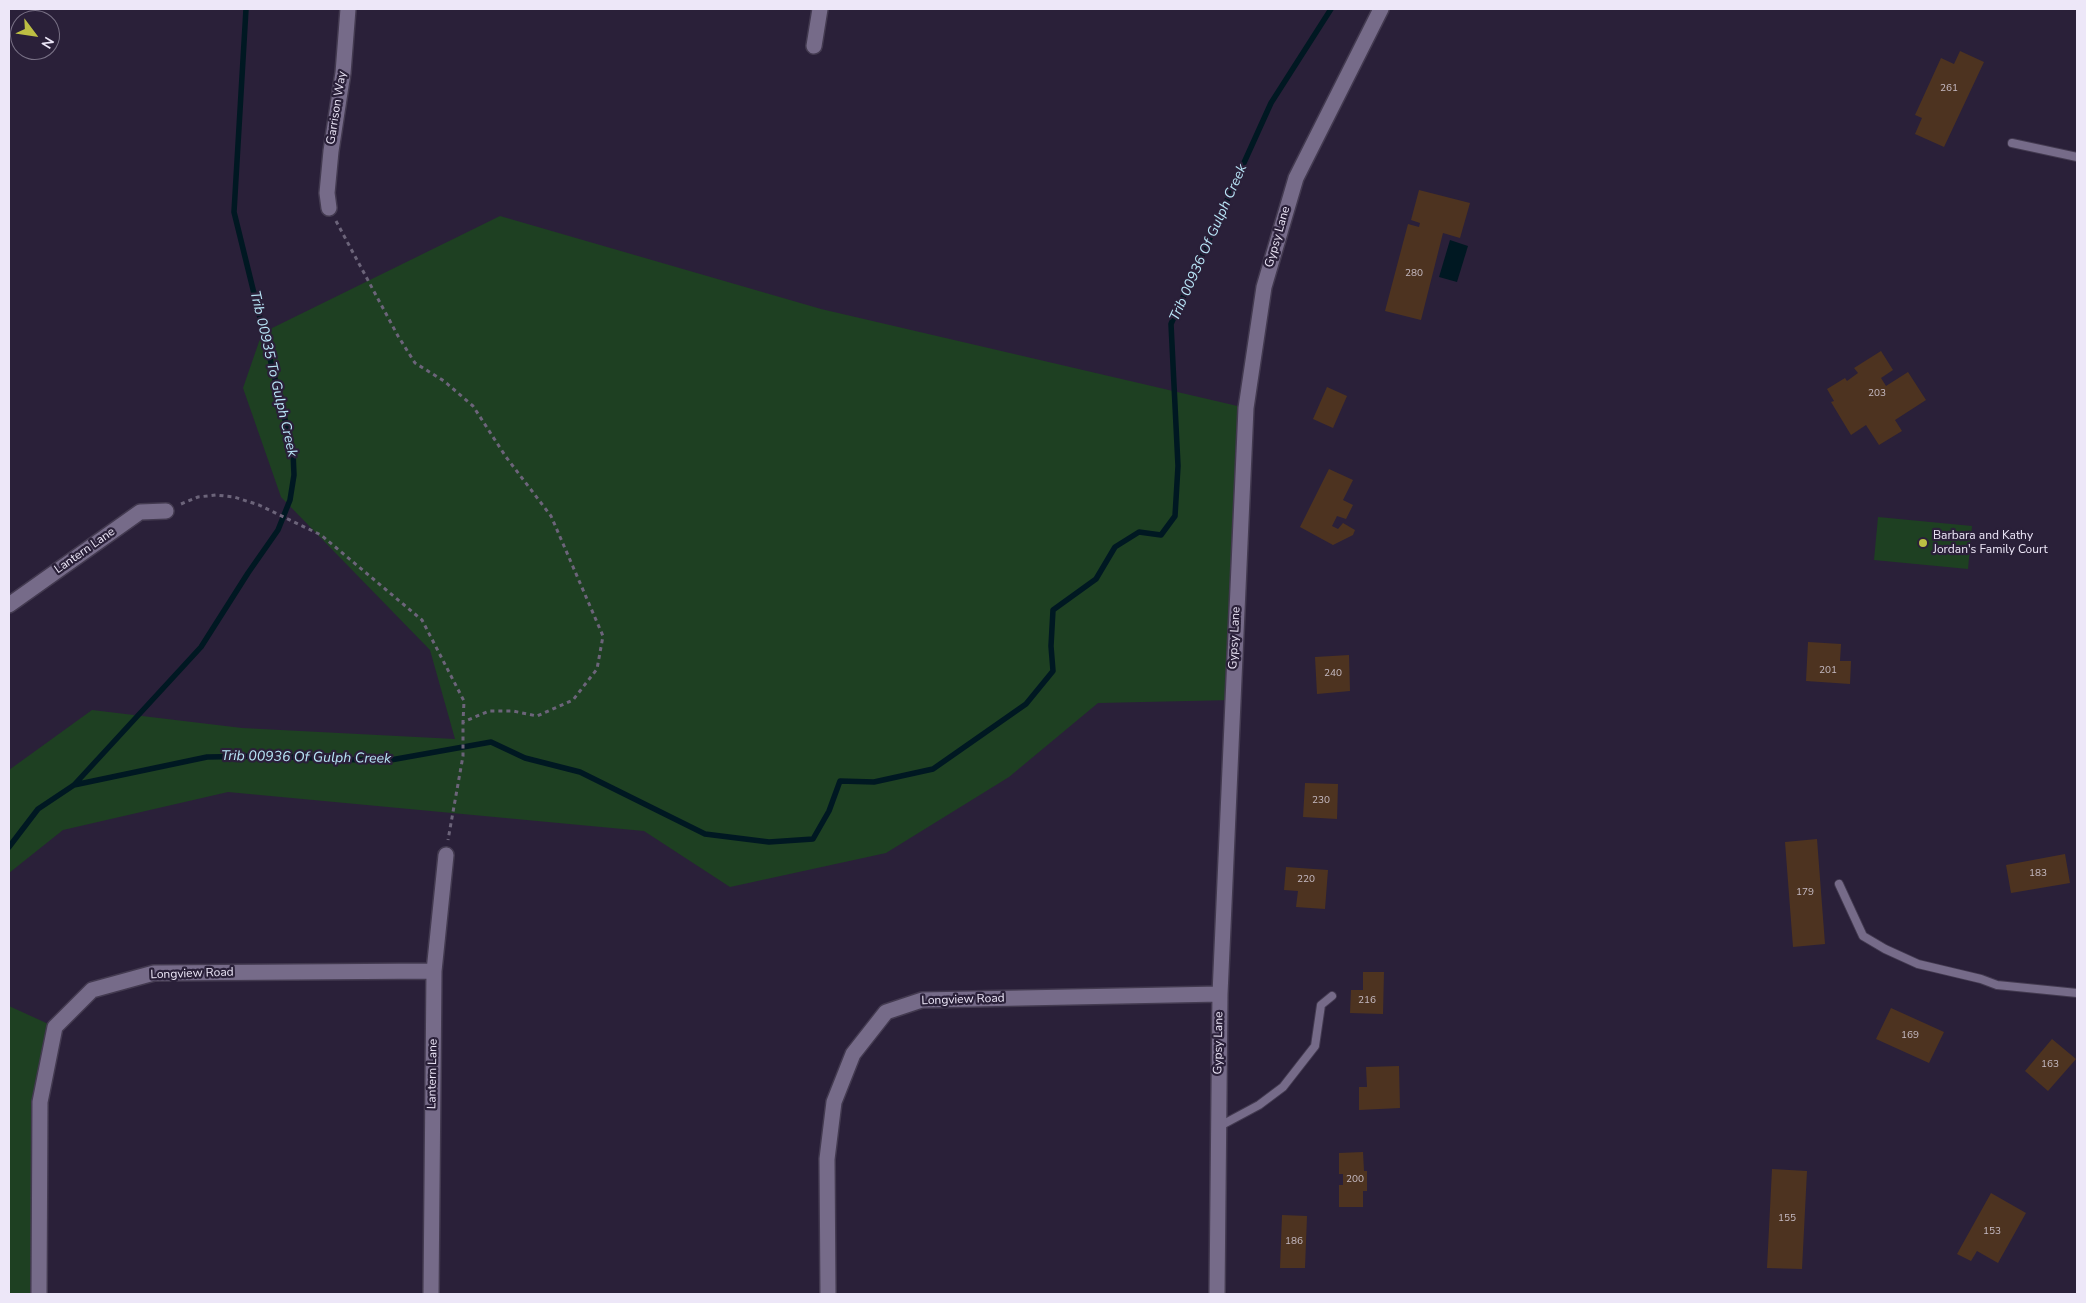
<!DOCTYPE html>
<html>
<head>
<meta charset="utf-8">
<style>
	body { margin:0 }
	#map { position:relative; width:2086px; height:1303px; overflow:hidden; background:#2a2039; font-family:"Nunito Sans",sans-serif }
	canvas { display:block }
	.frame { position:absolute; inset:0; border:10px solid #ede7f8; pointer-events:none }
	.north { position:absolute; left:10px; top:10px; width:50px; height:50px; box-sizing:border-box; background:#2a2039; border:1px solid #787085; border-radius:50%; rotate:121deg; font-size:14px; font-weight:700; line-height:20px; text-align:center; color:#ede7f8 }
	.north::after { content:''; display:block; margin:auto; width:18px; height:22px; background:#bdbf43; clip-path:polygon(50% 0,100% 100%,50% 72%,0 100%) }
</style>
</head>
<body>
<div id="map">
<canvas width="2086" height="1303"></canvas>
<div class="frame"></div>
<div class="north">N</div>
</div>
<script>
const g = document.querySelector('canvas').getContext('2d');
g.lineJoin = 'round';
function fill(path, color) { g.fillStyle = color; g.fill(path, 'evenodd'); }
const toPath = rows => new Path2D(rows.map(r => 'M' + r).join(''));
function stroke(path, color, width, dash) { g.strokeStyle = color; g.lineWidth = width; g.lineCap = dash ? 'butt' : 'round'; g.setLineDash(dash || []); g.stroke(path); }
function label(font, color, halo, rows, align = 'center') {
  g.font = font + ' "Nunito Sans",sans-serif'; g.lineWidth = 4.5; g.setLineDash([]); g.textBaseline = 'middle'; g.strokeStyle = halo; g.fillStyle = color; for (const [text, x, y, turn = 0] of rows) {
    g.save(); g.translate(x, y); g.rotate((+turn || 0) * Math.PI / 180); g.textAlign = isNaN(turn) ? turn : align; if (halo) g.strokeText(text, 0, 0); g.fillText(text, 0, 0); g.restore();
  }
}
const green = toPath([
	[500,216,821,309,1246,408,1233,700,1098,703,1009,777,886,853,730,887,644,831,228,792,63,830,9,873,9,770,92,710,242,728,455,739,430,650,281,497,243,388,262,333],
	[1878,517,1972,526,1968,569,1874,560],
	[9,1006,55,1027,40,1102,39,1294,9,1294]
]);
const water = toPath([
	[1450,240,1468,246,1457,282,1439,277]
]);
const stream = toPath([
	[74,785,207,757,266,756,385,761,491,742,525,758,580,772,705,834,769,842,813,839,829,811,840,781,874,782,933,769,1026,704,1053,671,1051,646,1053,610,1096,579,1115,547,1139,532,1161,535,1175,516,1178,466,1171,324,1271,103,1331,9],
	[9,847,38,809,74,785,201,647,248,573,278,530,290,500,294,475,293,452,234,212,246,9]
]);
const building = toPath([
	[1960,51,1984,62,1944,147,1915,134,1922,118,1915,115,1941,58,1954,64],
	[1419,190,1470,203,1460,238,1443,233,1421,320,1385,311,1408,224,1419,227,1420,223,1411,220],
	[1881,351,1893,370,1881,378,1886,386,1908,372,1926,400,1895,420,1902,431,1879,445,1866,425,1851,435,1831,402,1834,401,1827,389,1845,378,1847,381,1858,373,1854,368],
	[1327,387,1347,396,1333,428,1313,419],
	[1329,469,1353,480,1343,500,1353,505,1346,519,1337,516,1332,526,1338,529,1343,523,1355,530,1353,535,1333,545,1300,527],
	[1808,642,1841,644,1840,661,1851,661,1850,684,1806,681],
	[1349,655,1350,691,1317,694,1315,657],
	[1305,783,1338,784,1337,819,1303,817],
	[1817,839,1825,944,1793,947,1785,842],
	[2065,854,2070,883,2011,893,2006,865],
	[1286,867,1328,870,1325,909,1296,907,1298,891,1284,890],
	[1363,972,1384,972,1383,1014,1350,1013,1351,990,1363,990],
	[1891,1008,1944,1032,1929,1063,1876,1039],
	[2052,1039,2076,1059,2048,1091,2025,1071],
	[1399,1066,1400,1108,1359,1110,1359,1087,1367,1087,1366,1067],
	[1363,1152,1364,1171,1367,1171,1367,1191,1363,1191,1363,1207,1339,1207,1339,1185,1343,1185,1343,1174,1339,1174,1339,1153],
	[1772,1169,1807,1171,1802,1269,1767,1268],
	[1991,1193,2026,1213,1998,1263,1977,1251,1971,1261,1957,1254],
	[1282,1215,1307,1216,1305,1268,1280,1268]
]);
const path = toPath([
	[336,221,398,336,415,363,444,381,473,406,506,457,551,516,603,636,597,669,573,700,537,716,513,711,489,711,463,722,463,756,448,840],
	[181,504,198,497,216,495,234,497,259,505,321,535,422,620,464,701,463,722]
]);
const service = toPath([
	[2012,143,2077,157],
	[1839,884,1863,936,1885,949,1918,964,1981,979,1997,985,2077,993],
	[1218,1127,1259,1105,1283,1087,1315,1046,1321,1005,1332,996]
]);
const minor = toPath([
	[814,46,820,9],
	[329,208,327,193,331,151,343,73,348,9],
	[9,605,140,512,166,511],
	[39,1294,40,1102,55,1027,92,990,154,973,434,971],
	[431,1294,434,971,446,855],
	[828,1294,827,1159,834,1102,853,1054,886,1012,922,1000,1220,994],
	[1217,1294,1220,994,1246,408,1264,287,1296,178,1381,9]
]);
const markers = [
	[1923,543,5,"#bdbf43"]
];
const numberNames = [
	["261",1949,89],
	["280",1414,274],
	["203",1877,394],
	["201",1828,671],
	["240",1333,674],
	["230",1321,801],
	["183",2038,874],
	["220",1306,880],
	["179",1805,893],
	["216",1367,1001],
	["169",1910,1036],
	["163",2050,1065],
	["200",1355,1180],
	["155",1787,1219],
	["153",1992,1232],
	["186",1294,1242]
];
const streetNames = [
	["Garrison Way",337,108,-81],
	["Gypsy Lane",1278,237,-74],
	["Lantern Lane",85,551,-35],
	["Gypsy Lane",1235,638,-87],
	["Longview Road",192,974,-2],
	["Longview Road",963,1000,-2],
	["Gypsy Lane",1219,1043,-89],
	["Lantern Lane",433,1074,-89]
];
const poiNames = [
	["Barbara and Kathy",1933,536],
	["Jordan's Family Court",1933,550]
];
const waterNames = [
	["Trib 00936 Of Gulph Creek",1209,243,-66],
	["Trib 00935 To Gulph Creek",273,374,77],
	["Trib 00936 Of Gulph Creek",306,758,1]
];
fill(green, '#1e4022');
fill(water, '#001822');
stroke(stream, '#001822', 5.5);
fill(building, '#4d3320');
stroke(service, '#433a50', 10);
stroke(minor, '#433a50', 18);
stroke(path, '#6c647a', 3, [4, 4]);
stroke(service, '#766b89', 8);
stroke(minor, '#766b89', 15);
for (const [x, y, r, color] of markers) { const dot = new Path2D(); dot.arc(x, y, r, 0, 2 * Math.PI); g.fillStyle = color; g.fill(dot); stroke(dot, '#2a2039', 2); }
label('10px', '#c5bac2', null, numberNames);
label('12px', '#ede7f8', '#2a2039', streetNames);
label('12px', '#ede7f8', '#2a2039', poiNames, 'left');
label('italic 14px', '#b9e6f8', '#2a2039', waterNames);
</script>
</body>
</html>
